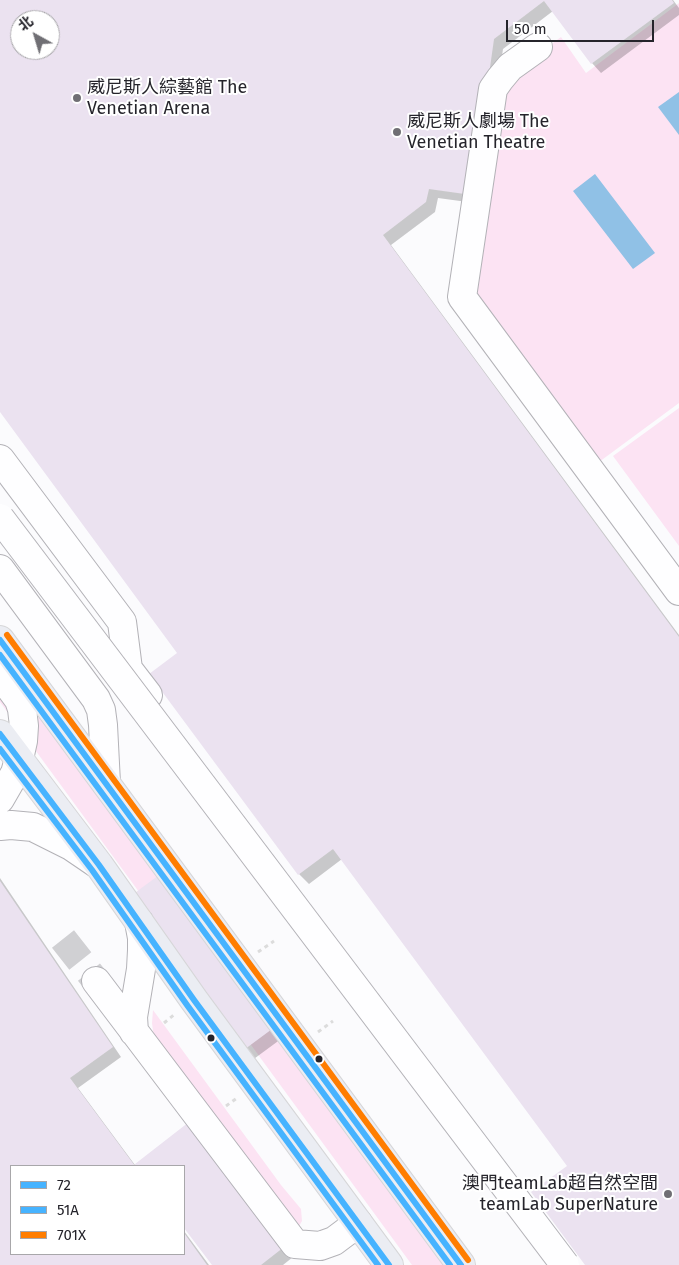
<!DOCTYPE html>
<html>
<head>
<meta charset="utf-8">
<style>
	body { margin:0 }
	#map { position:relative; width:679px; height:1265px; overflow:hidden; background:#fbfbfd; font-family:"Fira Sans","Noto Sans SC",sans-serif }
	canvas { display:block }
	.legend { position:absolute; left:10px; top:1165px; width:175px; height:90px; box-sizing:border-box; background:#fff; border:1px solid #a8a7aa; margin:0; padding:6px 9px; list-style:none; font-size:15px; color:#25242b }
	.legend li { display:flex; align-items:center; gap:10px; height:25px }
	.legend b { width:25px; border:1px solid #a8a7aa }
	.north { position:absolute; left:10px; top:10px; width:50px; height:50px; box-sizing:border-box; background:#fff; border:1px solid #a8a7aa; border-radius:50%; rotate:321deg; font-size:14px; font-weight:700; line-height:20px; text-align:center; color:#25242b }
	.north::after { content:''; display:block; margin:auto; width:18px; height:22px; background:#706f74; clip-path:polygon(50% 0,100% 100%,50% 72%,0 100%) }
	.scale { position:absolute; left:506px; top:20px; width:148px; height:22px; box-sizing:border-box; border:2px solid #25242b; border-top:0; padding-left:6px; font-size:15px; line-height:18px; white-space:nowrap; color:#25242b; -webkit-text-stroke:4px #fff; paint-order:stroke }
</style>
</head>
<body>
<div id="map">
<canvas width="679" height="1265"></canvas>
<ul class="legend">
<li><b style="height:6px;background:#46b3ff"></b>72</li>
<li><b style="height:6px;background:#46b3ff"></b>51A</li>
<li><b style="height:6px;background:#ff7d00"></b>701X</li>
</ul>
<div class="north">北</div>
<div class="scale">50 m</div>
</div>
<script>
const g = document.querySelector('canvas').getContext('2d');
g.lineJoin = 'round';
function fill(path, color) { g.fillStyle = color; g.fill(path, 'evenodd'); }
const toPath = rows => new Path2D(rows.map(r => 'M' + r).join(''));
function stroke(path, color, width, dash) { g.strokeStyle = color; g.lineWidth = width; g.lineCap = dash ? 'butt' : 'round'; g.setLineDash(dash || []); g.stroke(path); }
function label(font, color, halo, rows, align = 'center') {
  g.font = font + ' "Fira Sans","Noto Sans SC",sans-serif'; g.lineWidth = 4; g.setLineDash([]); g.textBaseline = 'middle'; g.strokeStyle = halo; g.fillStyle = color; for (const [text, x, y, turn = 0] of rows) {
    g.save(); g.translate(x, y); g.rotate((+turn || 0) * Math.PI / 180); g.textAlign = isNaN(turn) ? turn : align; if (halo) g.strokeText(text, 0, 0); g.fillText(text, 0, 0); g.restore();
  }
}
const green = toPath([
	[679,3,679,403,599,462,474,292,499,103,519,68,561,37,586,73],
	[679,408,679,546,613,456],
	[0,660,445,1265,412,1265,0,702],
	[153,1010,281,1185,301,1209,302,1221,295,1233,155,1045,152,1023]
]);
const water = toPath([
	[679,92,679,135,658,107],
	[595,174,655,253,633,269,573,191]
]);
const shadow = toPath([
	[0,0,673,0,679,8,679,15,601,73,592,63,553,11,503,49,482,204,438,198,435,212,391,245,679,635,679,1265,587,1265,569,1166,342,859,309,884,299,874,151,674,179,653,0,410],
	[20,20,50,20,50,50,20,50],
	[0,878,121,1057,78,1088,135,1165,189,1124,198,1133,293,1257,283,1265,214,1265,184,1226,184,1166,11,1166,11,1254,184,1254,184,1231,209,1265,0,1265],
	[126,902,300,1025,247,1064]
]);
const building = toPath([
	[0,0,672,0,674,3,591,64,544,1,494,39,472,195,429,189,426,202,383,235,679,637,679,1265,585,1265,531,1192,567,1166,333,849,298,875,149,674,177,653,0,412],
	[20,20,50,20,50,50,20,50],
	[178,861,291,1015,237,1055,124,901],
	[0,881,113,1047,70,1078,135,1166,11,1166,11,1254,184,1254,184,1233,207,1265,0,1265],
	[189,1122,284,1247,261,1265,212,1265,184,1228,184,1166,137,1166,135,1164]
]);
const minorTunnel = toPath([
	[63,939,96,981]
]);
const path = toPath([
	[258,952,274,941],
	[164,1023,175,1014],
	[318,1032,333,1021],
	[226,1106,237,1098]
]);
const minor = toPath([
	[538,47,510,67,500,79,493,89,462,297,679,591],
	[0,459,122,622,128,669,148,695],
	[0,569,96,699,101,710,103,725,106,783],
	[0,674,19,700,22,709,24,726,23,741,19,759,15,773,0,799],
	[0,826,11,825,33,827,71,846,96,863],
	[96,981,295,1244,320,1246,334,1241,358,1223],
	[134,1032,133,1017,141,969,142,950,142,938,139,922]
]);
const major = toPath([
	[0,640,461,1265],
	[0,734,99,865,194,1000,389,1265]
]);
const minorBridge = toPath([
	[0,518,565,1265]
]);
const bus1 = toPath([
	[0,640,461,1265],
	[0,734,99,865,194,1000,389,1265]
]);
const bus2 = toPath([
	[0,655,450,1265],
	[0,749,92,870,187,1005,378,1265]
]);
const bus3 = toPath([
	[7,635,468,1260]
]);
const markers = [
	[77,98,5,"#706f74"],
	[397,132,5,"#706f74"],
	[211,1038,4.5,"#25242b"],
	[319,1059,4.5,"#25242b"],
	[668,1194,5,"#706f74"]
];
const poiNames = [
	["威尼斯人綜藝館 The",87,88],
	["Venetian Arena",87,109],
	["威尼斯人劇場 The",407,122],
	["Venetian Theatre",407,143],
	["澳門teamLab超自然空間",658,1184,"right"],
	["teamLab SuperNature",658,1205,"right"]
];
fill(green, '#fce3f3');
fill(water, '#90c1e6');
fill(shadow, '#0003');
fill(building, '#ebe2f0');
stroke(minorTunnel, '#d0d0d3', 28, [28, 14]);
stroke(minor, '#b3b2b7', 30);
stroke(major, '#d6d6d8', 30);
stroke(path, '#dcdcdc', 3, [4, 4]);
stroke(minor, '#fefeff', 28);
stroke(major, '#ebedf3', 28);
stroke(minorBridge, '#b3b2b7', 30, []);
stroke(minorBridge, '#fefeff', 28);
stroke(bus1, '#46b3ff', 6);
stroke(bus2, '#46b3ff', 6);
stroke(bus3, '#ff7d00', 6);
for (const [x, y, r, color] of markers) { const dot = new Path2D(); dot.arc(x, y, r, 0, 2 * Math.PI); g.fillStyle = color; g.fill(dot); stroke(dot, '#fff', 2); }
label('18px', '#25242b', '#fff', poiNames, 'left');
</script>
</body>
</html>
